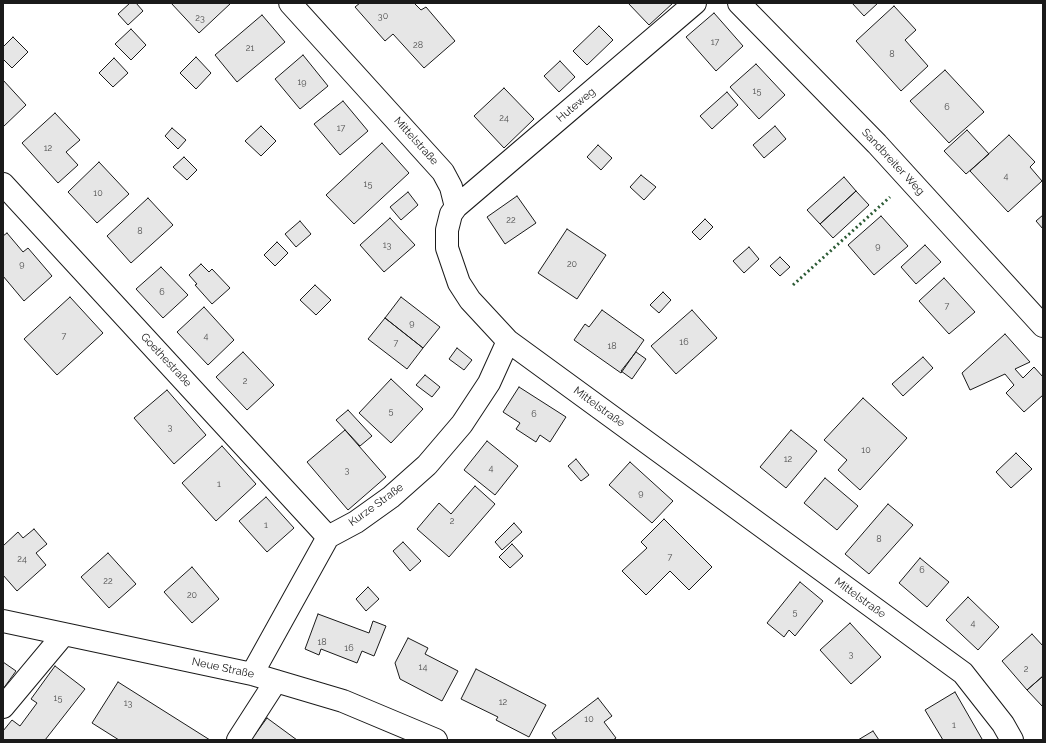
<!DOCTYPE html>
<html>
<head>
<meta charset="utf-8">
<style>
	body { margin:0 }
	#map { position:relative; width:1046px; height:743px; overflow:hidden; background:#fff; font-family:Raleway,sans-serif }
	canvas { display:block }
	.frame { position:absolute; inset:0; border:4px solid #1a1a1a; pointer-events:none }
</style>
</head>
<body>
<div id="map">
<canvas width="1046" height="743"></canvas>
<div class="frame"></div>
</div>
<script>
const g = document.querySelector('canvas').getContext('2d');
g.lineJoin = 'round';
function fill(path, color) { g.fillStyle = color; g.fill(path, 'evenodd'); }
const toPath = rows => new Path2D(rows.map(r => 'M' + r).join(''));
function stroke(path, color, width, dash) { g.strokeStyle = color; g.lineWidth = width; g.lineCap = dash ? 'butt' : 'round'; g.setLineDash(dash || []); g.stroke(path); }
function label(font, color, halo, rows, align = 'center') {
  g.font = font + ' Raleway,sans-serif'; g.lineWidth = 3; g.setLineDash([]); g.textBaseline = 'middle'; g.strokeStyle = halo; g.fillStyle = color; for (const [text, x, y, turn = 0] of rows) {
    g.save(); g.translate(x, y); g.rotate((+turn || 0) * Math.PI / 180); g.textAlign = isNaN(turn) ? turn : align; if (halo) g.strokeText(text, 0, 0); g.fillText(text, 0, 0); g.restore();
  }
}
const building = toPath([
	[130,3,136,3,143,11,128,25,118,14,130,3],
	[171,3,231,3,199,33,171,3],
	[360,3,414,3,421,10,426,7,455,41,424,68,393,34,385,41,355,7,360,3],
	[628,3,673,3,649,25,628,3],
	[852,3,878,3,864,16,852,3],
	[894,6,916,30,905,40,928,66,901,91,856,41,894,6],
	[714,13,743,46,716,71,686,37,714,13],
	[262,15,285,42,237,82,215,55,262,15],
	[599,26,613,40,587,65,573,51,599,26],
	[131,29,146,45,131,60,115,44,131,29],
	[13,37,28,52,12,68,3,59,3,47,13,37],
	[303,55,328,86,300,109,275,79,303,55],
	[196,57,211,73,196,89,180,73,196,57],
	[114,58,128,73,113,87,99,73,114,58],
	[560,61,575,77,559,92,544,76,560,61],
	[756,64,785,95,759,119,730,87,756,64],
	[945,70,984,112,949,143,910,101,945,70],
	[3,80,26,105,3,127,3,80],
	[504,88,534,119,504,148,474,116,504,88],
	[727,92,738,105,712,129,700,116,727,92],
	[343,101,368,131,340,155,314,124,343,101],
	[55,113,80,140,66,152,78,165,58,183,22,143,55,113],
	[261,126,276,141,261,156,245,141,261,126],
	[775,126,786,139,764,158,753,145,775,126],
	[172,128,186,140,178,149,165,136,172,128],
	[967,130,989,154,966,174,944,151,967,130],
	[1009,135,1035,162,1030,167,1042,181,1008,212,970,171,1009,135],
	[382,143,409,173,354,224,326,195,382,143],
	[598,145,612,158,601,170,587,157,598,145],
	[184,157,197,170,187,180,173,167,184,157],
	[99,162,129,194,97,223,68,192,99,162],
	[641,175,656,187,644,200,630,187,641,175],
	[844,177,856,191,820,224,807,210,844,177],
	[856,191,869,205,833,238,820,224,856,191],
	[408,192,418,205,401,220,390,207,408,192],
	[517,196,536,223,505,244,487,217,517,196],
	[148,198,173,225,131,263,107,236,148,198],
	[1043,215,1043,229,1036,221,1043,215],
	[881,216,908,246,874,275,848,245,881,216],
	[390,218,415,245,384,272,360,245,390,218],
	[705,219,713,227,700,240,692,232,705,219],
	[300,221,311,234,296,247,285,234,300,221],
	[567,229,606,255,577,299,538,273,567,229],
	[7,233,23,252,28,248,52,276,24,301,3,276,3,236,7,233],
	[277,242,288,253,275,266,264,255,277,242],
	[925,245,941,262,916,284,901,267,925,245],
	[749,247,759,259,744,273,733,261,749,247],
	[780,257,790,267,780,276,770,266,780,257],
	[201,264,209,272,212,269,230,288,212,304,195,285,197,284,189,275,201,264],
	[161,267,188,295,163,318,136,289,161,267],
	[944,278,975,312,949,334,919,301,944,278],
	[315,285,331,300,316,315,300,300,315,285],
	[663,292,671,300,659,313,650,305,663,292],
	[70,297,103,333,57,375,24,339,70,297],
	[401,297,440,327,423,348,385,318,401,297],
	[204,307,234,340,208,365,177,332,204,307],
	[602,310,644,340,621,373,574,340,585,324,589,327,602,310],
	[692,310,717,338,676,374,651,346,692,310],
	[385,318,423,348,407,369,368,339,385,318],
	[1005,334,1030,362,1015,369,1023,378,1034,367,1043,377,1043,395,1024,412,1006,393,1014,385,1005,374,970,390,962,373,1005,334],
	[457,348,472,360,464,370,449,359,457,348],
	[243,352,274,385,247,410,216,377,243,352],
	[636,352,646,359,632,379,621,371,636,352],
	[923,357,933,368,903,396,892,384,923,357],
	[425,375,440,387,432,397,416,385,425,375],
	[391,379,423,409,391,443,359,413,391,379],
	[519,387,566,417,550,442,540,435,536,442,516,429,520,423,503,412,519,387],
	[167,390,206,435,174,464,134,418,167,390],
	[863,398,907,438,860,490,838,470,847,460,824,440,863,398],
	[348,410,372,436,360,446,336,420,348,410],
	[345,430,386,477,348,510,307,462,345,430],
	[791,430,817,451,786,488,760,467,791,430],
	[487,441,518,466,495,495,464,470,487,441],
	[222,446,256,484,216,521,182,483,222,446],
	[1016,453,1032,469,1011,488,996,472,1016,453],
	[576,459,589,475,581,481,568,466,576,459],
	[630,462,673,501,652,523,609,485,630,462],
	[825,478,858,506,837,530,804,503,825,478],
	[475,486,495,504,449,557,417,529,439,503,451,514,475,486],
	[266,497,294,528,267,552,239,521,266,497],
	[888,504,913,525,869,574,845,554,888,504],
	[664,519,712,567,689,590,670,571,646,595,622,571,647,548,641,542,664,519],
	[514,523,522,532,502,550,495,542,514,523],
	[34,529,47,544,36,553,46,565,17,591,3,575,3,546,18,532,23,538,34,529],
	[403,542,421,561,410,571,393,551,403,542],
	[512,544,523,556,510,568,499,557,512,544],
	[108,553,136,584,109,608,81,577,108,553],
	[920,558,949,582,927,607,899,583,920,558],
	[192,567,219,599,192,623,164,592,192,567],
	[800,582,823,601,795,636,789,630,784,637,767,623,800,582],
	[368,587,379,599,366,611,356,599,368,587],
	[968,597,999,627,978,650,946,620,968,597],
	[318,614,369,633,373,621,386,626,374,656,362,651,357,663,321,649,319,655,305,649,318,614],
	[850,623,881,657,851,684,820,650,850,623],
	[1032,634,1043,646,1043,676,1027,690,1002,661,1032,634],
	[408,638,428,648,425,654,458,671,442,701,400,679,395,663,408,638],
	[3,662,16,671,3,689,3,662],
	[55,666,85,689,45,740,3,740,3,731,12,720,20,726,37,703,31,699,55,666],
	[476,669,546,705,529,737,496,720,498,717,461,699,476,669],
	[1043,676,1043,707,1027,690,1043,676],
	[118,682,210,740,119,740,92,723,118,682],
	[955,692,982,739,981,740,943,740,925,710,955,692],
	[598,698,612,716,604,722,616,738,613,740,557,740,552,733,598,698],
	[267,718,297,740,251,740,267,718],
	[873,731,879,740,858,740,873,731]
]);
const minor = toPath([
	[290,3,443,172,451,187,456,207,451,214,447,230,447,248,459,283,470,300,508,341,963,673,1003,724,1012,740],
	[739,3,877,144,1043,326],
	[3,184,328,537],
	[456,207,695,3],
	[3,621,252,674,343,701,436,740],
	[252,674,328,537,356,522,391,497,427,465,462,424,489,383,508,341],
	[3,707,64,634],
	[238,740,276,681]
]);
const hedge = toPath([
	[793,285,890,197]
]);
const numberNames = [
	["30",383,16],
	["23",200,18],
	["17",715,42],
	["28",418,45],
	["21",250,48],
	["8",892,54],
	["19",302,82],
	["15",757,91],
	["6",947,107],
	["24",504,118],
	["17",341,128],
	["12",48,148],
	["4",1006,176],
	["15",368,184],
	["10",98,193],
	["22",511,220],
	["8",140,231],
	["13",387,245],
	["9",878,246],
	["9",22,264],
	["20",572,264],
	["6",162,292],
	["7",947,306],
	["9",412,323],
	["7",64,336],
	["4",206,336],
	["16",684,342],
	["7",396,343],
	["18",612,346],
	["2",245,381],
	["5",391,411],
	["6",534,414],
	["3",170,427],
	["10",866,450],
	["12",788,459],
	["4",491,468],
	["3",347,470],
	["1",219,484],
	["9",641,493],
	["2",452,521],
	["1",266,525],
	["8",879,539],
	["7",670,557],
	["24",22,559],
	["6",922,570],
	["22",108,581],
	["20",192,595],
	["5",795,612],
	["4",973,623],
	["18",322,642],
	["16",349,648],
	["3",851,654],
	["14",423,667],
	["2",1026,669],
	["15",58,698],
	["12",503,702],
	["13",128,703],
	["10",589,719],
	["1",954,725]
];
const streetNames = [
	["Huteweg",576,105,-40],
	["Mittelstraße",416,141,48],
	["Sandbreiter Weg",893,162,47],
	["Goethestraße",166,360,47],
	["Mittelstraße",599,407,36],
	["Kurze Straße",376,505,-36],
	["Mittelstraße",860,598,36],
	["Neue Straße",223,668,12]
];
fill(building, '#e6e6e6');
stroke(building, '#1a1a1a', 1);
stroke(minor, '#1a1a1a', 24);
stroke(minor, '#fff', 22);
stroke(hedge, '#2b5a34', 3, [2, 3]);
label('9px', '#4d4d4d', null, numberNames);
label('11px', '#1a1a1a', '#fff', streetNames);
</script>
</body>
</html>
